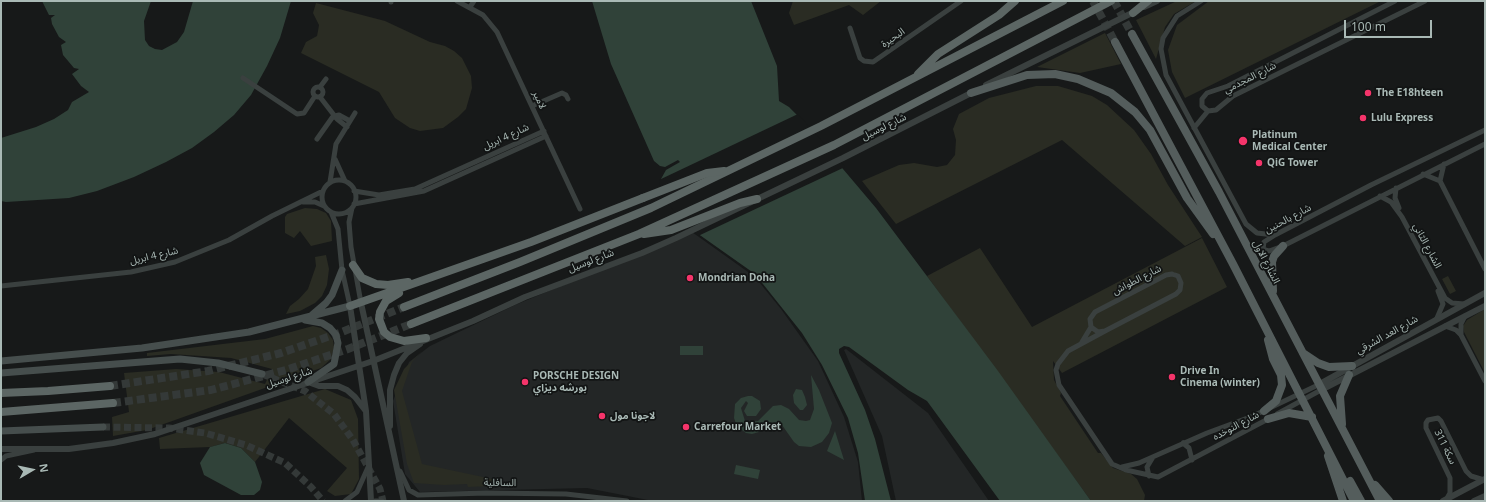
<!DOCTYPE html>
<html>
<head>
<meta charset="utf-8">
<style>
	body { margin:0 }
	#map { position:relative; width:1486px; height:502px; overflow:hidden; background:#171919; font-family:"Noto Sans",sans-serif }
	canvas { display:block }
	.frame { position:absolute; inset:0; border:2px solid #a9b9b5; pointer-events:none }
	.north { position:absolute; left:12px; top:450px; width:40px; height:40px; -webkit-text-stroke:3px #121414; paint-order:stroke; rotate:81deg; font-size:11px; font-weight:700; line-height:16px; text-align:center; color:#a9b9b5 }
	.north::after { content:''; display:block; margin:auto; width:14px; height:18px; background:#a9b9b5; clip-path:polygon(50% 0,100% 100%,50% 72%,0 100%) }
	.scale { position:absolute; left:1344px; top:20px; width:88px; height:18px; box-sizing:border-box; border:2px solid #a9b9b5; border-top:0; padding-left:5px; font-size:12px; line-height:14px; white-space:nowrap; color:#a9b9b5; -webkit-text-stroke:3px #121414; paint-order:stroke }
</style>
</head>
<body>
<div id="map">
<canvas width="1486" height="502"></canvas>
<div class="frame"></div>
<div class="north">N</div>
<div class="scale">100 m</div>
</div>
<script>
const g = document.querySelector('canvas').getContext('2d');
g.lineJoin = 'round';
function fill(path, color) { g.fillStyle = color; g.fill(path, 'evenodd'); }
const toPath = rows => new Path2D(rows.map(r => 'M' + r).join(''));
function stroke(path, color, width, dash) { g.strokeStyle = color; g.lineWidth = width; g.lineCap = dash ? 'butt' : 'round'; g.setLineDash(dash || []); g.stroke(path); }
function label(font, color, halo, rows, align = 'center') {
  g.font = font + ' "Noto Sans","Noto Sans Arabic",sans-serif'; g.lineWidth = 3.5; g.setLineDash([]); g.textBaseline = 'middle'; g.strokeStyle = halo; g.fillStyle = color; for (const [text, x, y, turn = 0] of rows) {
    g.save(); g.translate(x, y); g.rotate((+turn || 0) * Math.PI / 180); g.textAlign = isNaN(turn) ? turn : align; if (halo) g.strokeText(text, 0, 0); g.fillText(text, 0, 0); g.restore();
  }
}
const built = toPath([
	[692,232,755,277,781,309,818,361,844,417,858,462,862,501,653,501,587,488,420,492,405,474,393,401,409,362,430,346,515,305],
	[846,349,928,413,989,501,896,501,882,436,844,350]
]);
const green = toPath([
	[793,1,881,1,863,15,849,5,794,25,789,13],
	[1177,1,1196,1,1174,14,1165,27,1156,59,1136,20],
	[1209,1,1381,1,1185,98,1172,72,1168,50,1177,25],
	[316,3,385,21,430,42,445,46,454,51,462,58,471,76,472,88,466,109,458,117,443,128,420,131,410,128,395,118,379,92,301,53,306,42,317,36,318,31,319,25,313,13],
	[1105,33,1121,64,1080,73,1037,67],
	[1036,86,1058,86,1092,96,1107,105,1134,130,1151,154,1168,185,1202,237,1185,246,1062,140,896,224,862,181,899,165,914,163,937,167,947,165,955,155,956,140,953,129,959,114,989,98],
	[305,208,317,209,326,213,331,221,332,241,311,246,300,231,294,238,285,233,285,217,287,214],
	[1202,238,1227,287,1062,373,1053,361,1054,380,1061,393,1060,396,1098,453,1101,453,1113,468,1131,474,1137,479,1145,495,1144,501,1091,501,927,276,980,248,1032,327],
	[326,255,329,269,327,285,322,296,315,303,300,311,286,314,290,306,299,299,308,289,316,266,315,257],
	[1448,276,1456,291,1450,294,1442,279],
	[1485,309,1485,373,1464,332,1463,326,1467,320],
	[313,326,321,328,328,333,333,340,334,347,331,359,321,368,147,430,113,436,112,417,129,412,124,373,176,369,219,372,265,384,272,369,231,358,171,354,147,356,147,353,265,339],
	[422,351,412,362,402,391,422,464,497,480,491,486,468,487,467,484,444,485,414,483,407,464,394,390,404,369],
	[325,389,351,400,358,419,359,479,351,494,335,496,327,491,347,468,289,418,255,462,241,448,225,443,210,447,160,449,159,438]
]);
const water = toPath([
	[42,1,151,1,144,21,145,40,149,46,155,49,162,50,177,42,184,32,193,1,291,1,280,38,267,66,251,95,234,115,214,132,192,148,166,162,134,177,97,191,69,198,6,202,1,201,1,138,36,127,54,119,68,110,72,102,89,92,81,86,72,74,79,69,74,68,63,55,61,45,66,42,59,37,52,24,51,18,55,15,49,15],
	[592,1,751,1,777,66,779,101,789,107,799,117,876,208,998,371,1091,501,1000,501,927,401,908,390,849,347,844,346,839,349,839,353,865,410,875,439,891,501,865,501,858,453,848,418,822,365,802,333,755,274,687,226,661,186,661,179,666,170,680,162,678,160,665,167,660,166,654,161,611,64],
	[680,346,703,346,703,355,680,355],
	[811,375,819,390,832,423,829,433,822,442,811,447,799,446,794,442,782,425,776,422,759,432,752,434,746,433,737,426,734,418,735,404,741,398,748,396,752,396,760,401,761,409,756,416,747,416,744,411,748,403,746,401,741,408,745,421,750,422,758,421,773,406,781,405,789,409,799,420,806,421,810,420,814,409],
	[796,389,802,390,805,397,807,405,803,410,800,410,794,403,793,395],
	[835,431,844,460,827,451],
	[225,443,241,448,255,462,262,482,260,490,254,495,241,495,204,475,200,463,210,447],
	[736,465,760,470,758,479,734,474]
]);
const pier = toPath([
	[798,114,845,167,698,236,686,227,662,195,659,180]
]);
const secondaryTunnel = toPath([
	[262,374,305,391,334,414,353,440,380,489,383,501],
	[103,427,169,428,205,433,246,445,285,463,311,487,323,501]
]);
const primaryTunnel = toPath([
	[1093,1,1115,42],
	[1114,1,1132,34]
]);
const trunkTunnel = toPath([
	[110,386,208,371,281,353,342,332,404,307],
	[113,403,211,390,286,370,348,349,411,324]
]);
const minor = toPath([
	[457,1,483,15,497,32,580,209],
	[1201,1,1177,16,1163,38,1161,49,1166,75,1246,224,1257,233,1274,235],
	[1395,1,1228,86,1207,93,1202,99,1202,106,1208,111,1216,110,1233,96,1425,1],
	[391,2,391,1],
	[470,7,474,1],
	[850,28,860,58,864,61,873,62,961,1],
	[243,78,297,114,304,113,315,96],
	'313 92a5 5 0 1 1 10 0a5 5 0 1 1-10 0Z',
	[320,87,326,79],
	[320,97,337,119,347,127],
	[532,106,562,93,566,95,568,99],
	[335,116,339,115,350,121],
	[1194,128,1208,111],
	[1485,130,1371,185,1275,235,1264,242,1263,249,1269,251,1283,246,1485,144],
	[317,139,334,115],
	[335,159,345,181],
	[1444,164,1440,181,1485,269],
	[1423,174,1440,181],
	'322 197a17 17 0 1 1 34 0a17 17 0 1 1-34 0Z',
	[330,182,336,144,355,113],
	[1396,188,1395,198,1399,208],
	[354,191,379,195,415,189,544,131],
	[1380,196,1391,202,1402,217,1445,298,1452,303,1464,304],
	[303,202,315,202,324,206],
	[354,204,424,191,546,136],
	[352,208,349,222,351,247,361,303],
	[331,212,338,229,342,270,350,306],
	[1172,274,1178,276,1181,283,1180,290,1176,294,1105,331,1098,332,1091,327,1090,319,1095,312,1166,275,1172,274],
	[1,286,131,272,175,262,229,240,272,216,323,191],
	[1465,316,1461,324,1461,335,1485,381],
	[1437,318,1443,304,1438,291],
	[1445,326,1456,330,1461,335],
	[1105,331,1068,351,1058,364,1056,370,1059,385,1112,464,1126,470,1158,477,1270,418],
	[1082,342,1091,327],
	[1277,414,1321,390],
	[1183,443,1189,448,1192,460],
	[1,460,6,456,34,450],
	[1122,467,1139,463,1207,433,1253,416,1318,385],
	[400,471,409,490,418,495,486,493,566,494,627,501],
	[1149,476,1147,467,1153,457],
	[1446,500,1450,493,1450,478,1426,428,1426,423,1428,420,1438,418,1441,421,1466,471,1471,476,1484,480],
	[345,501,357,492,369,465],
	[375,501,382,501]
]);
const tertiary = toPath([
	[1144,7,1157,1],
	[986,85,1136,11],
	[361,303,404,501],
	[350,306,366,411,371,501],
	[308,382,319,386,338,386,347,390,355,397,365,410],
	[1318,385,1485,293],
	[1321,390,1485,306],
	[390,426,390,390,394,375,399,363,407,353,420,344],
	[1,449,69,449,113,443,155,434,373,361,473,321,525,297,642,253,676,238,843,158,975,91],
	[1443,501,1485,479],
	[1474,501,1485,496]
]);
const secondary = toPath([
	[312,315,326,303,332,295,342,270],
	[305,320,322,323,330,328,336,335,338,343,334,364,308,382],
	[1,361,142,348,249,332,350,306],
	[1,373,180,359,218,363,262,374],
	[1,431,103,427]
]);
const primary = toPath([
	[1132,34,1219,192,1380,501],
	[1115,42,1233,264,1354,501],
	[971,93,1027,75,1055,74,1078,79,1111,93,1135,112,1150,130,1187,198,1213,234],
	[1273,291,1272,262,1274,256,1283,246],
	[1303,353,1318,363,1329,367,1352,366],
	[1264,411,1276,401,1282,385,1281,375,1273,359,1268,340],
	[1268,419,1289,413,1312,417],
	[1342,424,1340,396,1349,375],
	[1328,456,1343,501],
	[1350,481,1361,501],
	[1375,485,1389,501]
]);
const trunk = toPath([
	[1133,13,1148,1],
	[918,74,938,54,999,15,1015,1],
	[644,234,671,230,740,203,757,199],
	[353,265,362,278,376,284,388,285,408,282],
	[399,293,386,301,380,312,379,319,384,332,390,337,404,341,426,338],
	[350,306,531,242,643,198],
	[404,307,520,262,651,208,821,126,1063,1],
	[411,324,639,234,834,145,1111,1],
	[1,393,48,391,110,386],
	[1,412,113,403]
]);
const trunkBridge = toPath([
	[643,198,707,173,724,171]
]);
const markers = [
	[1368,93,4,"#f5346a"],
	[1363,118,4,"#f5346a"],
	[1243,141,5,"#f5346a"],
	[1259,163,4,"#f5346a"],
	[690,278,4,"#f5346a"],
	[1172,377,4,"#f5346a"],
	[525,382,4,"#f5346a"],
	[602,416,4,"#f5346a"],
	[686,427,4,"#f5346a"]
];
const streetNames = [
	["البحيرة",893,38,-35],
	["شارع المجدمي",1250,78,-27],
	["لامير",539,100,65],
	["شارع لوسيل",884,127,-26],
	["شارع 4 ابريل",506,137,-25],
	["شارع بالحنين",1288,219,-28],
	["الشارع الثاني",1427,246,62],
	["شارع 4 ابريل",154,256,-13],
	["شارع لوسيل",591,261,-21],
	["الشارع الاول",1266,262,63],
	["شارع الطواش",1137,280,-27],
	["شارع العد الشرقي",1387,335,-29],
	["شارع لوسيل",289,378,-18],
	["شارع النوخده",1236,426,-28],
	["سكة 311",1445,447,64],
	["السافلية",500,483,1]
];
const poiNames = [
	["The E18hteen",1376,93],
	["Lulu Express",1371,118],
	["Platinum",1252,135],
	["Medical Center",1252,147],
	["QiG Tower",1267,163],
	["Mondrian Doha",698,278],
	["Drive In",1180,371],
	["Cinema (winter)",1180,383],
	["PORSCHE DESIGN",533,376],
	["بورشه ديزاي",533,388],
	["لاجونا مول",610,416],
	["Carrefour Market",694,427]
];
fill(built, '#232626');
fill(green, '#2a2c23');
fill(water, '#304239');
fill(pier, '#171919');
stroke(secondaryTunnel, '#343938', 7, [7, 3.5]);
stroke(primaryTunnel, '#343938', 8, [8, 4]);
stroke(trunkTunnel, '#343938', 8, [8, 4]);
stroke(minor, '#3a403f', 5);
stroke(tertiary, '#3a403f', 6);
stroke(secondary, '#464e4d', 7);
stroke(primary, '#545d5c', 8);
stroke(trunk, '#5c6664', 8);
stroke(trunkBridge, '#5c6664', 8);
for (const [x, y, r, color] of markers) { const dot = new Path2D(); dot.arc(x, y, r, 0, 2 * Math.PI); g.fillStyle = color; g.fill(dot); stroke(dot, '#121414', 1.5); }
label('10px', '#a9b9b5', '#121414', streetNames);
label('bold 10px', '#a9b9b5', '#121414', poiNames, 'left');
</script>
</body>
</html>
